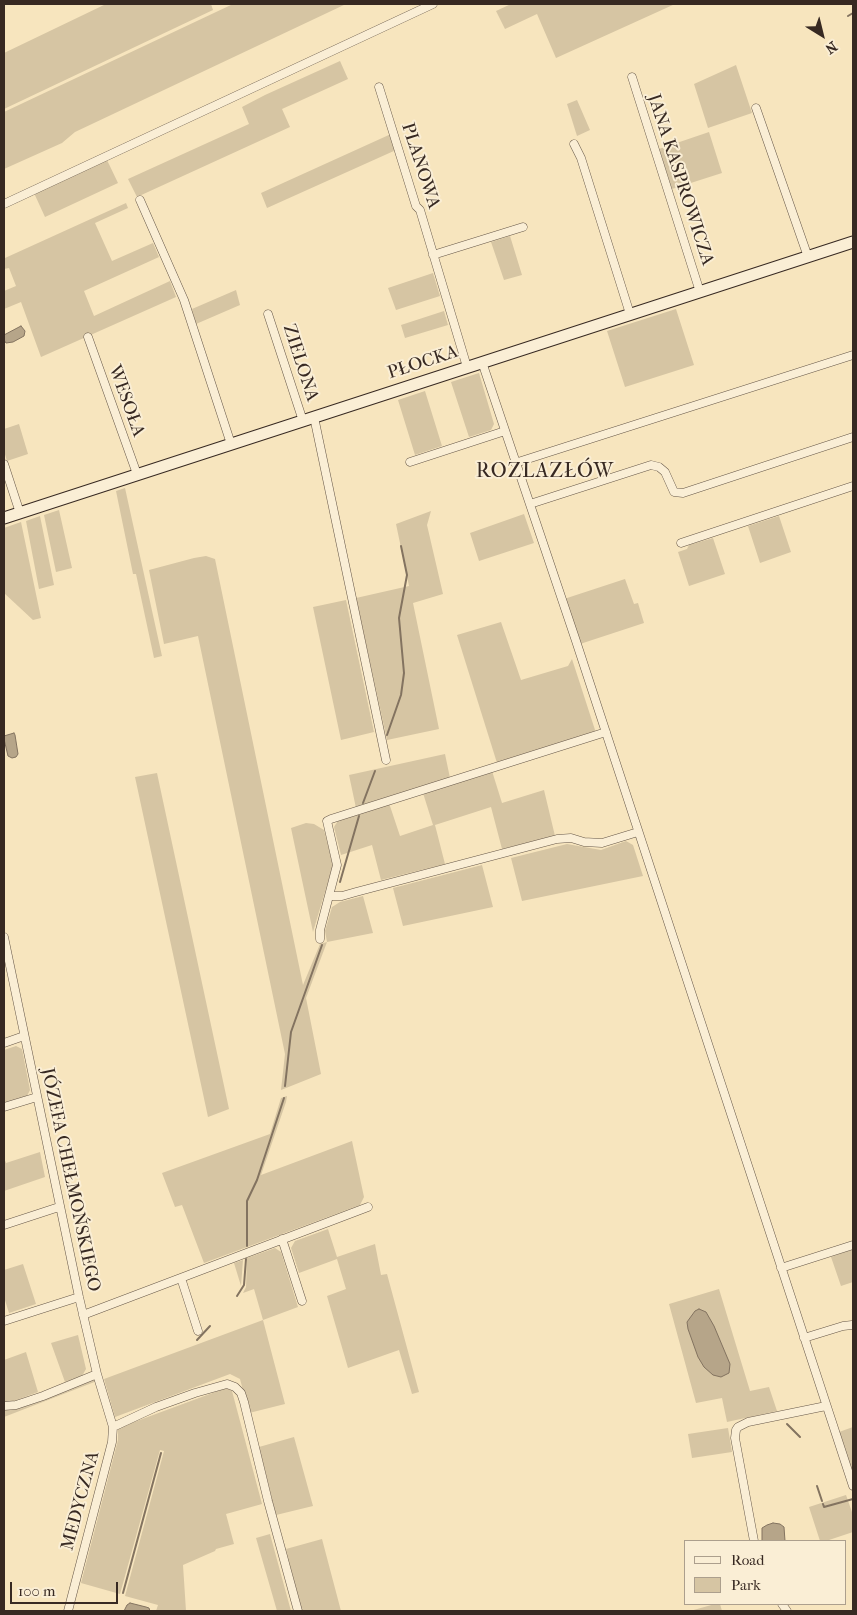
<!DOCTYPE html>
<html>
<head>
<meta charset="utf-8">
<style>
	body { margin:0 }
	#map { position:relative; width:857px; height:1615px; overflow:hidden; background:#f7e5be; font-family:"IM FELL French Canon",serif }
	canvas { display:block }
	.frame { position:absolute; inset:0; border:5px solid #372922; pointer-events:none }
	.legend { position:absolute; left:684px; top:1540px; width:162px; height:65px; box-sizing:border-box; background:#faeed5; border:1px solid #ac9f8d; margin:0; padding:6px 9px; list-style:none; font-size:15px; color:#372922 }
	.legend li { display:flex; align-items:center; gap:10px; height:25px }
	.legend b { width:25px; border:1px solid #ac9f8d }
	.north { position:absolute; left:797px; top:10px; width:50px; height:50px; -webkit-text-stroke:4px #faeed5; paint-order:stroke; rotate:144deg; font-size:14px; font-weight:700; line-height:20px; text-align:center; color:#372922 }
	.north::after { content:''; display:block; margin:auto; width:18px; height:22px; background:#372922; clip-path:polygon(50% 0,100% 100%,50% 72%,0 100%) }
	.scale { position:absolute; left:10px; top:1582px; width:108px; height:22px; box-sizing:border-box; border:2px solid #372922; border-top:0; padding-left:6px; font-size:15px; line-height:18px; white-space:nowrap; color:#372922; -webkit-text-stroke:4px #faeed5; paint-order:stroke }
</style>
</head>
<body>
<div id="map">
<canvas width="857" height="1615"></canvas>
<div class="frame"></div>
<ul class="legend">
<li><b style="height:6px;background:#faeed5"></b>Road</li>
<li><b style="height:14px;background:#d6c5a3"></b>Park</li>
</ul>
<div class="north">N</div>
<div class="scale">100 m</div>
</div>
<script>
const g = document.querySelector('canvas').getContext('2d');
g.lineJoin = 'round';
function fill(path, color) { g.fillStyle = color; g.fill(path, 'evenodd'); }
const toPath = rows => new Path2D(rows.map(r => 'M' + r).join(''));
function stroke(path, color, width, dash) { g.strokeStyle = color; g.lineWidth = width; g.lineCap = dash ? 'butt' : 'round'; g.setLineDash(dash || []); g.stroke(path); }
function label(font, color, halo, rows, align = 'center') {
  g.font = font + ' "IM FELL French Canon",serif'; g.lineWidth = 4; g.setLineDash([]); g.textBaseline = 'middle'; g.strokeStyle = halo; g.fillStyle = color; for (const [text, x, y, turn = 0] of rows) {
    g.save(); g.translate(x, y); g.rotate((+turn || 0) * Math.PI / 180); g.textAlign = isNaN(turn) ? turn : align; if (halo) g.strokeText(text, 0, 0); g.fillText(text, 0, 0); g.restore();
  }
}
const green = toPath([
	[106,4,211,4,213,10,4,109,4,53],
	[233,4,346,4,75,132,62,143,4,169,4,112],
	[511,4,675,4,556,58,537,14,505,29,496,11],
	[340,61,348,79,282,109,290,127,137,197,128,179,249,124,242,107,265,95],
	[736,65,752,113,708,128,694,84],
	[577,100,590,130,577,136,567,104],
	[709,132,722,173,672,189,659,149],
	[391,134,396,150,267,208,261,193],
	[107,160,118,183,45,217,34,193],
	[126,203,128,208,95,223,112,261,153,243,159,257,84,291,94,316,170,281,176,297,41,357,21,302,4,309,4,291,16,286,9,268,4,269,4,255,5,258],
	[510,236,522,275,504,280,491,242],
	[433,273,440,296,396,310,388,288],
	[236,290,240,305,196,324,192,309],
	[676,309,694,365,625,387,607,331],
	[444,311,448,325,405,338,401,325],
	[479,373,494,424,491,430,469,437,451,382],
	[425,391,442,446,415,455,398,400],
	[19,424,28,454,7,461,4,451,4,429],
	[125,488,162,656,154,658,136,574,133,574,116,491],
	[59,510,72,568,56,572,44,515],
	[431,511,427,525,443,594,413,603,439,729,387,740,356,598,409,586,396,524],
	[524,514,534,543,479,561,470,533],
	[40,516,54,585,39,589,26,521],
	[779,516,791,552,760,563,748,526],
	[21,522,41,618,33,620,4,593,4,528],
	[713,538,725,574,689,586,678,552,687,549,689,545],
	[206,556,215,559,303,985,320,944,327,942,325,931,332,907,340,902,363,896,373,933,327,942,306,998,321,1074,281,1090,285,1054,198,636,164,644,149,570,194,558],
	[625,579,634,604,638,603,644,623,580,644,564,599],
	[346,600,374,732,341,740,313,607],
	[501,622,521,680,568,666,572,659,596,733,497,763,457,635],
	[445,754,450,778,356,808,349,775],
	[492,771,502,803,544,790,555,836,502,849,491,807,435,825,445,864,381,880,372,845,341,855,334,827,339,819,389,803,400,836,433,825,423,793],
	[157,773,229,1109,208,1117,135,777],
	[306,823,314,824,324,830,333,865,313,932,291,828],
	[626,841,633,845,643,876,522,901,511,858,567,844,601,850],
	[482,865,493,907,403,926,393,888],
	[16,1046,22,1049,30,1090,27,1096,4,1103,4,1050],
	[287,1096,286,1102,261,1175,352,1141,364,1197,360,1205,204,1263,182,1205,175,1207,162,1173,270,1134,281,1098],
	[40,1152,45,1177,4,1191,4,1158,6,1163],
	[328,1229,337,1257,375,1244,381,1275,387,1274,419,1392,412,1394,399,1350,348,1368,327,1296,346,1289,337,1259,299,1273,291,1248,295,1241],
	[275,1248,281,1252,298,1307,263,1320,285,1404,249,1413,240,1379,230,1374,115,1417,104,1379,263,1320,254,1289,243,1293,246,1287,247,1258],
	[853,1249,853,1282,841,1286,831,1257],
	[243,1260,241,1286,234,1263],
	[23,1264,36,1304,9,1313,4,1297,4,1270],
	[719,1289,750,1391,769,1387,777,1411,727,1422,722,1398,696,1403,669,1304],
	[78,1335,86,1369,82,1376,65,1382,51,1343],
	[26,1352,38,1392,11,1402,4,1402,4,1360],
	[93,1379,97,1381,4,1417,4,1408],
	[226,1388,232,1391,262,1504,226,1514,234,1544,216,1549,215,1551,183,1565,186,1611,156,1611,158,1605,125,1596,164,1451,160,1450,120,1594,81,1583,118,1440,118,1428],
	[853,1427,853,1474,839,1432],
	[728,1428,732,1452,692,1458,688,1434],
	[294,1437,313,1506,276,1515,259,1447],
	[846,1495,853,1515,853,1532,826,1541,820,1541,809,1507],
	[270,1534,291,1611,277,1611,256,1538],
	[322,1539,341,1611,302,1611,286,1549],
	[715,1604,720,1604,722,1611,690,1611]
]);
const water = toPath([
	[21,326,25,331,24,336,13,342,6,343,4,340,4,335,21,326],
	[14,733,15,735,18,754,16,757,12,758,8,756,4,739,4,736,14,733],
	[699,1309,706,1312,714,1326,730,1364,729,1373,721,1377,713,1375,704,1367,698,1357,688,1329,687,1322,695,1311,699,1309],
	[773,1523,780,1524,784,1527,785,1541,762,1541,762,1528,767,1525,773,1523],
	[130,1603,146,1607,149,1608,150,1611,124,1611,127,1605,130,1603]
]);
const stream = toPath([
	[848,16,853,13],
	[387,735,401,695,404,673,399,618,407,575,401,546],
	[363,803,375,771],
	[340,882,359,816],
	[285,1086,291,1032,322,945],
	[247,1246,247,1201,257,1180,284,1098],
	[237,1296,244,1285,246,1259],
	[197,1340,210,1326],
	[787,1424,800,1437],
	[817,1486,822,1501],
	[823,1504,824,1507,853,1499],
	[123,1593,161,1453]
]);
const street = toPath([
	[632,77,700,292],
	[379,87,416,206,420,210,467,367],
	[756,108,808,257],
	[574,144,581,158,630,314],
	[140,200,184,300,231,444],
	[4,204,433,4],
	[433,255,523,227],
	[268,314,303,421],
	[88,337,137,474],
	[482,362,576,641,853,1486],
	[314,417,386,760],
	[410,462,505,431],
	[515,463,853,355],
	[4,464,20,513],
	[530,504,651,465,659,467,665,472,674,492,683,493,853,437],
	[681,543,853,486],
	[330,896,342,896,356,892,557,839,571,838,584,842,602,843,638,832],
	[4,937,79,1297,97,1374,113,1427,112,1442,68,1611],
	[320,939,320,930,337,865,327,821,331,819,606,732],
	[4,1043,24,1036],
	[4,1107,37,1097],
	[4,1225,59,1207],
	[282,1239,302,1301],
	[781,1268,853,1245],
	[181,1278,198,1331],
	[83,1315,368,1207],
	[4,1321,79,1297],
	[804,1338,843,1326,852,1325],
	[4,1406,16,1405,43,1396,97,1374],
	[113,1427,156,1407,195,1393,227,1384,235,1387,241,1393,244,1402,268,1501,298,1611],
	[754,1541,735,1438,736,1430,738,1427,748,1422,826,1406],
	[782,1604,787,1611]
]);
const secondary = toPath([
	[4,518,853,242]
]);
const streetNames = [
	["PLANOWA",420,166,72],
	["JANA KASPROWICZA",680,180,72],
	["ZIELONA",300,363,72],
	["PŁOCKA",423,363,-18],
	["WESOŁA",126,401,70],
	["JÓZEFA CHEŁMOŃSKIEGO",70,1180,78],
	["MEDYCZNA",81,1501,-75]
];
const quarterNames = [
	["ROZLAZŁÓW",545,472]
];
fill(green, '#d6c5a3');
fill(water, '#b6a589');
stroke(water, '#837360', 1);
stroke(stream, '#837360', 2);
stroke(street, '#675849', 9);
stroke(secondary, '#372922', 13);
stroke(street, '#faeed5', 8);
stroke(secondary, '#faeed5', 11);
label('18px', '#372922', '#faeed5', streetNames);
g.letterSpacing = '1px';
label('20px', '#372922', '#faeed5', quarterNames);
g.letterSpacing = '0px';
</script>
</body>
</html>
